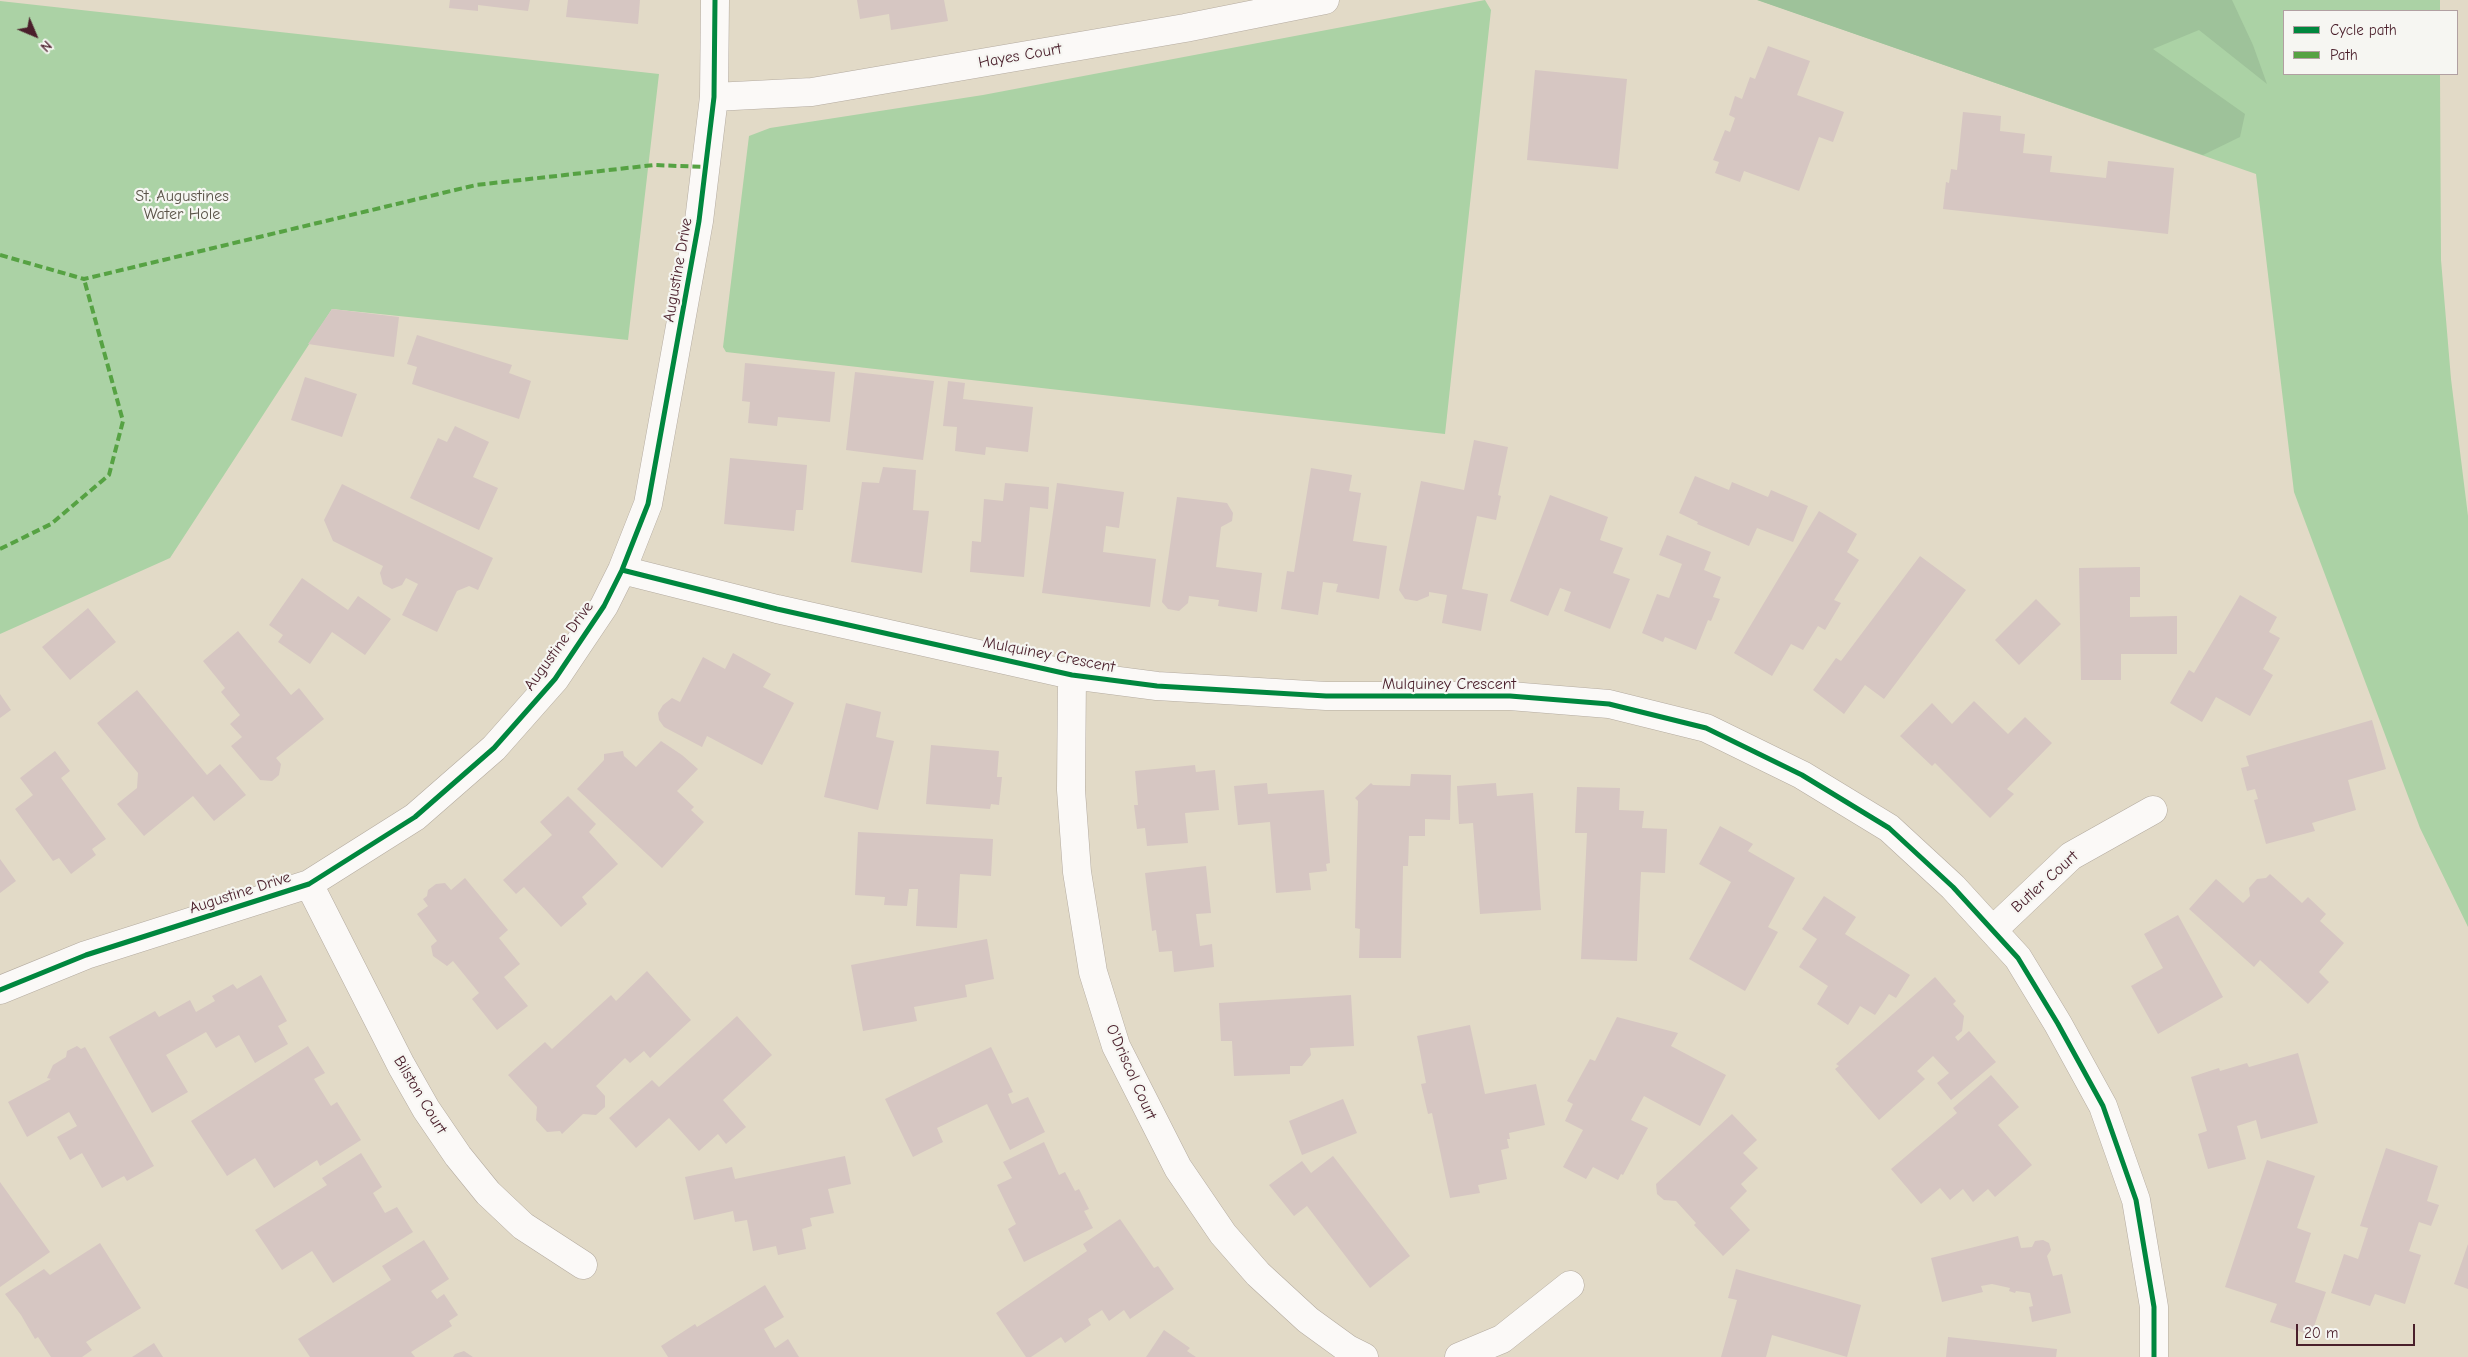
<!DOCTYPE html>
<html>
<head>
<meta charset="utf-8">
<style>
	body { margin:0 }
	#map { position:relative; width:2468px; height:1357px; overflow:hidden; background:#e2dac7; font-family:"Comic Neue",sans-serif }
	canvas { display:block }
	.legend { position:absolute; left:2283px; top:10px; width:175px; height:65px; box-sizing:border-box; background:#f6f6f2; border:1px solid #b1a0a2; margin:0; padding:6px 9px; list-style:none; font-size:15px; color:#4a1f2b }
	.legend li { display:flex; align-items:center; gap:10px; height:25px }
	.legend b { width:25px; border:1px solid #b1a0a2 }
	.north { position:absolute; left:10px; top:10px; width:50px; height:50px; -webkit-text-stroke:4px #f6f6f2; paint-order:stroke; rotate:135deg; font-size:14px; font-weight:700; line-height:20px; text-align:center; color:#4a1f2b }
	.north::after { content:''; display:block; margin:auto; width:18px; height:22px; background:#4a1f2b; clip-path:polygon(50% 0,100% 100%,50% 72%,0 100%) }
	.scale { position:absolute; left:2296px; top:1324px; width:119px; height:22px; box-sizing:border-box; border:2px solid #4a1f2b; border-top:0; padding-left:6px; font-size:15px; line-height:18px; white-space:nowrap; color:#4a1f2b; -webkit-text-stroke:4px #f6f6f2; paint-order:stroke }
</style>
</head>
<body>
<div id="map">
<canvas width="2468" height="1357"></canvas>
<ul class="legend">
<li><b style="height:6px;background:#00873e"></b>Cycle path</li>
<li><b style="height:6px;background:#56a243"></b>Path</li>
</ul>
<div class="north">N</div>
<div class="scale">20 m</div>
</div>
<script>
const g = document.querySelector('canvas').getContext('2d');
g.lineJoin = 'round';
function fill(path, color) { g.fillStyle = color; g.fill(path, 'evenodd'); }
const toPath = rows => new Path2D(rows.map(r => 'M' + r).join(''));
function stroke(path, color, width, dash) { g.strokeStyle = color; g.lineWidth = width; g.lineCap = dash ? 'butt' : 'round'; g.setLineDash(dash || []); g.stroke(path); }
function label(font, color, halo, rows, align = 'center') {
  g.font = font + ' "Comic Neue",sans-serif'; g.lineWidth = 4.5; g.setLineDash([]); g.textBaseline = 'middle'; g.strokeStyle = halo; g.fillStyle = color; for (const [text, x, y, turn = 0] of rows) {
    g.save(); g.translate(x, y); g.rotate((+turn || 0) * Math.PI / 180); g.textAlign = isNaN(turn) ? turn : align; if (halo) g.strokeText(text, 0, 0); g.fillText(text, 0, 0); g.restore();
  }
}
const green = toPath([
	[1485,0,1491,10,1445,434,726,352,723,347,749,136,770,128,983,95],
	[1758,0,2440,0,2440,11,2284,11,2284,74,2440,74,2441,260,2451,379,2468,516,2468,927,2420,828,2294,492,2256,174],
	[0,1,659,74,628,340,332,309,170,558,0,634]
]);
const forest = toPath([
	[1757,0,2232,0,2253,45,2267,84,2199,30,2153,49,2245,114,2240,137,2203,155]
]);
const building = toPath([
	[450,0,530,0,528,11,478,5,478,11,449,8],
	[568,0,640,0,638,24,566,17],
	[857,0,944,0,948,21,891,30,889,14,860,19],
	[1768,46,1810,61,1797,95,1844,112,1833,142,1819,137,1799,191,1744,171,1740,182,1715,173,1719,162,1713,160,1725,130,1730,132,1735,118,1729,115,1735,96,1742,99,1750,77,1755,79],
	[1535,70,1627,79,1618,169,1527,160],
	[1963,112,2001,116,2000,131,2025,134,2023,153,2052,156,2050,172,2106,178,2108,161,2174,168,2168,234,1943,209,1946,182,1949,183,1951,169,1957,170],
	[332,309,399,317,394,357,308,344],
	[417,335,512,365,509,373,531,381,519,419,412,384,417,367,407,364],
	[745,363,835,372,830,422,778,417,777,426,748,423,750,402,742,401],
	[855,372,934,381,923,460,846,450],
	[305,377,357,394,342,437,291,420],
	[948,381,965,383,963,399,1033,407,1028,452,986,447,985,455,955,451,957,427,943,426],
	[455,426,489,442,473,477,498,488,479,530,410,498,438,438,447,442],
	[1474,440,1508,447,1498,495,1501,496,1496,520,1477,516,1462,589,1488,594,1481,631,1442,623,1447,595,1429,592,1429,596,1417,601,1405,599,1399,590,1421,481,1464,490],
	[730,458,807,465,803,510,796,510,794,531,724,524],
	[883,467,916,470,913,510,929,511,922,573,851,562,862,482,879,483],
	[1311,468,1352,475,1349,491,1361,493,1353,541,1387,546,1379,599,1336,592,1338,584,1323,582,1318,615,1281,609,1287,571,1294,572],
	[1695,476,1729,490,1732,482,1768,497,1771,490,1808,506,1793,542,1757,528,1749,546,1697,524,1698,522,1679,513],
	[1005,483,1049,487,1048,509,1030,507,1024,577,970,572,972,541,981,542,984,499,1003,501],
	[1057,483,1124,492,1119,528,1106,526,1103,552,1156,559,1150,607,1042,593],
	[342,484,493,558,478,590,469,586,457,591,437,632,402,615,418,584,406,578,402,585,392,589,383,584,380,573,383,566,333,541,324,520],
	[1550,495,1608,517,1600,540,1623,548,1613,573,1630,579,1610,629,1564,611,1571,592,1560,588,1548,616,1510,601],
	[1177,497,1227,503,1233,513,1232,521,1221,527,1216,567,1262,573,1257,612,1218,606,1219,600,1189,596,1188,603,1179,611,1168,609,1162,602],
	[1819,511,1857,534,1847,552,1859,560,1834,600,1841,603,1825,630,1818,626,1803,650,1791,644,1772,676,1734,653],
	[1667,535,1711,552,1704,570,1721,577,1713,597,1720,599,1711,621,1708,620,1696,650,1665,637,1663,642,1642,633,1657,594,1669,598,1682,564,1659,555],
	[1920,556,1966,590,1884,699,1865,685,1844,714,1813,690,1836,658,1841,661],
	[2140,567,2140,597,2130,597,2130,617,2177,616,2177,654,2121,654,2121,680,2081,680,2079,568],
	[302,578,348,610,358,596,391,619,365,655,332,632,310,664,278,642,283,635,269,625],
	[2240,595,2277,617,2269,632,2280,638,2263,669,2273,675,2250,716,2216,697,2202,722,2170,703,2189,670,2194,673],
	[2036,599,2061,624,2019,665,1995,640],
	[88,608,116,642,70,680,42,647],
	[238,631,291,695,299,688,324,719,276,758,281,764,279,775,272,781,260,780,231,746,242,737,230,724,240,715,221,692,225,688,203,661],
	[733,653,771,674,763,687,794,703,762,765,707,736,702,747,664,727,659,720,658,713,663,705,672,698,680,702,703,657,725,669],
	[137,690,207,775,220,764,246,795,214,821,193,796,144,836,117,804,137,788,138,773,97,723],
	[0,694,11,710,0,718],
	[1974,701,2008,734,2025,717,2052,743,2007,789,2014,794,1990,818,1935,763,1932,766,1900,736,1932,703,1952,724],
	[846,703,881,712,876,737,894,741,878,810,824,797],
	[2372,720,2386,769,2348,780,2356,810,2312,823,2315,831,2266,844,2254,800,2258,799,2255,789,2247,791,2241,768,2249,766,2246,756],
	[661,741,682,755,698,769,677,791,694,807,691,810,704,822,662,868,577,789,604,760,604,754,623,751,624,756,636,767],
	[931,745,999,751,997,777,1002,777,999,805,991,804,990,809,926,804],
	[55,751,70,771,61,778,106,839,92,849,96,855,71,874,59,858,53,861,15,809,33,795,20,778],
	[1195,765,1196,772,1215,770,1219,810,1185,813,1188,843,1147,846,1145,828,1137,829,1134,805,1138,805,1135,771],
	[1411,774,1451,775,1450,820,1425,819,1425,836,1409,836,1408,866,1403,866,1401,958,1359,958,1360,929,1355,928,1358,801,1355,798,1371,783,1373,785,1410,786],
	[1267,783,1268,794,1324,790,1330,863,1326,864,1327,871,1309,873,1311,890,1276,893,1270,822,1238,825,1234,786],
	[1496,783,1497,796,1533,793,1541,910,1480,914,1473,823,1459,824,1457,786],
	[1577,787,1620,788,1619,810,1644,811,1642,828,1667,829,1665,873,1641,872,1637,961,1581,959,1587,833,1575,833],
	[568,796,596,824,589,832,618,864,582,897,587,904,561,927,524,887,516,894,503,880,552,835,540,822],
	[1720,826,1753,844,1748,851,1795,878,1768,927,1778,932,1745,991,1689,959,1731,882,1699,864],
	[858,832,993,839,991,876,960,874,957,928,916,926,918,889,909,889,907,906,884,905,885,897,855,895],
	[0,859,16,881,0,893],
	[1206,866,1211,913,1196,914,1200,946,1212,944,1214,967,1174,972,1172,951,1159,952,1156,930,1152,931,1145,873],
	[2270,874,2302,903,2308,897,2326,914,2320,921,2344,943,2319,972,2329,982,2308,1004,2260,960,2254,967,2189,909,2216,879,2243,903,2250,896,2249,888,2257,879,2266,878],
	[465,878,508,930,499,938,520,964,504,977,528,1006,497,1030,472,999,479,993,453,961,447,966,433,956,431,946,437,941,417,914,428,906,423,899,427,896,428,890,436,884,445,883,451,890],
	[1824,896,1856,917,1845,934,1910,975,1896,998,1889,994,1875,1015,1860,1006,1848,1025,1817,1004,1828,986,1799,967,1817,939,1802,929],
	[2178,915,2223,997,2158,1034,2131,986,2163,968,2144,934],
	[987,939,994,979,965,985,967,997,914,1007,917,1021,863,1031,851,965],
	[647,971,691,1020,650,1058,644,1051,630,1063,625,1058,596,1086,605,1096,605,1107,596,1115,583,1114,562,1134,560,1131,547,1132,536,1120,537,1107,508,1075,545,1042,552,1049,611,995,616,1001],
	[261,975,287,1021,278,1026,288,1044,255,1063,239,1035,216,1048,206,1032,166,1055,188,1092,152,1113,109,1037,155,1011,159,1017,190,1000,196,1012,215,1001,212,996,233,984,237,989],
	[1935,977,1956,1001,1953,1004,1964,1016,1962,1031,1955,1037,1958,1041,1969,1031,1996,1062,1951,1100,1937,1083,1949,1073,1933,1056,1917,1071,1925,1079,1879,1120,1835,1069,1839,1066,1836,1064],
	[1351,995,1354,1046,1310,1048,1311,1055,1302,1066,1290,1066,1290,1074,1234,1076,1232,1041,1221,1041,1219,1003],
	[737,1016,772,1055,723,1100,746,1127,726,1144,718,1134,699,1151,669,1118,636,1148,609,1118,652,1080,659,1087],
	[1617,1017,1678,1033,1671,1046,1726,1075,1700,1126,1644,1096,1631,1120,1648,1128,1623,1175,1621,1174,1618,1180,1593,1167,1586,1179,1563,1167,1583,1130,1565,1121,1573,1104,1567,1101,1590,1059,1595,1061],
	[1470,1025,1485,1094,1536,1084,1545,1125,1509,1133,1510,1139,1507,1139,1509,1148,1501,1150,1507,1179,1478,1185,1480,1193,1450,1198,1432,1113,1428,1114,1421,1084,1426,1083,1417,1036],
	[77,1046,81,1049,85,1047,154,1166,127,1181,124,1176,102,1188,82,1153,70,1160,57,1137,77,1126,69,1112,27,1137,8,1102,51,1079,47,1078,53,1065,66,1057,67,1051],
	[308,1046,325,1073,314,1079,331,1106,337,1102,361,1140,320,1166,317,1160,274,1188,255,1158,227,1176,191,1121],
	[991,1047,1013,1092,1008,1094,1012,1104,1028,1097,1045,1132,1010,1150,987,1104,937,1128,943,1142,913,1157,885,1099],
	[2298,1053,2318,1123,2261,1139,2256,1120,2237,1126,2246,1159,2208,1169,2198,1134,2207,1131,2191,1077,2219,1068,2220,1071,2247,1063,2249,1067],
	[1991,1075,2019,1107,1998,1125,2032,1165,1995,1197,1988,1189,1973,1202,1963,1189,1950,1200,1940,1188,1921,1204,1891,1169,1957,1113,1953,1108],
	[1343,1099,1357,1133,1302,1155,1289,1121],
	[1732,1114,1757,1140,1743,1153,1758,1168,1741,1184,1747,1191,1730,1208,1750,1230,1723,1256,1694,1225,1696,1223,1676,1201,1664,1200,1657,1194,1656,1184],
	[1044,1142,1059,1175,1065,1172,1075,1191,1079,1189,1089,1209,1084,1211,1093,1228,1024,1262,1008,1229,1016,1224,997,1185,1012,1178,1003,1162],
	[2386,1148,2438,1166,2427,1201,2439,1205,2431,1226,2419,1222,2409,1251,2421,1255,2405,1304,2375,1294,2370,1306,2331,1293,2344,1254,2358,1259,2368,1228,2360,1226],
	[361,1153,382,1187,373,1193,385,1213,397,1207,413,1232,333,1283,312,1251,282,1270,255,1230,327,1185,322,1178],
	[845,1156,851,1184,828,1189,834,1213,810,1218,812,1226,802,1229,806,1249,778,1255,776,1246,753,1251,747,1220,735,1222,733,1211,694,1220,685,1177,732,1167,735,1179],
	[1333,1156,1410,1256,1370,1288,1307,1206,1294,1216,1269,1185,1302,1161,1311,1173],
	[2267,1160,2315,1176,2297,1228,2311,1233,2295,1282,2326,1292,2311,1335,2270,1322,2277,1304,2225,1287],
	[0,1182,50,1252,0,1287],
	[1120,1219,1154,1268,1158,1266,1174,1289,1130,1319,1124,1310,1109,1321,1102,1310,1088,1319,1091,1325,1065,1343,1061,1337,1031,1357,1026,1357,996,1313,1087,1251,1083,1244],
	[2018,1236,2021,1248,2032,1247,2035,1241,2043,1240,2049,1243,2051,1250,2047,1256,2053,1276,2062,1274,2071,1313,2032,1322,2029,1307,2033,1306,2030,1293,2016,1291,2015,1293,2009,1291,2010,1288,1992,1284,1981,1286,1983,1292,1942,1302,1931,1258],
	[424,1240,449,1279,431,1291,437,1299,444,1294,458,1315,449,1321,452,1326,411,1352,415,1357,310,1357,298,1339,391,1280,382,1266],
	[100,1243,141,1308,86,1342,92,1350,82,1357,51,1357,38,1337,35,1339,21,1315,5,1294,44,1269,50,1275],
	[2468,1244,2468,1289,2454,1284],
	[1736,1269,1861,1305,1847,1357,1772,1335,1766,1357,1721,1357,1737,1300,1728,1298],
	[765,1285,784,1317,764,1329,775,1348,788,1339,799,1357,668,1357,661,1346,695,1324,697,1327],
	[1164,1330,1190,1348,1187,1351,1196,1357,1146,1357],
	[1948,1337,2057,1349,2056,1357,1946,1357],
	[154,1343,163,1357,132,1357],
	[464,1351,473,1357,453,1357,455,1354]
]);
const street = toPath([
	[714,97,812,92,1185,28,1325,0],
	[622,570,777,609,1072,675,1157,686,1326,696,1510,696,1609,704,1706,728,1802,775,1889,828,1953,887,2018,958,2058,1024,2103,1106,2136,1200,2154,1307,2154,1357],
	[1072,675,1071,790,1077,872,1093,972,1116,1046,1178,1168,1223,1234,1258,1274,1308,1320,1348,1349,1364,1357],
	[309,884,401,1065,426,1109,458,1156,488,1193,523,1226,583,1265],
	[1993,930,2071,856,2153,810],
	[0,990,86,955,309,884,415,817,494,748,555,679,604,606,622,570,648,504,699,221,714,97,715,0],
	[1459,1357,1502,1339,1570,1285]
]);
const quiet = toPath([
	[0,255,84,279,476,185,654,165,705,167],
	[0,549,51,524,109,475,123,421,84,279]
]);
const cycleway = toPath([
	[622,570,777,609,1072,675,1157,686,1326,696,1510,696,1609,704,1706,728,1802,775,1889,828,1953,887,2018,958,2058,1024,2103,1106,2136,1200,2154,1307,2154,1357],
	[0,990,86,955,309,884,415,817,494,748,555,679,604,606,622,570,648,504,699,221,714,97,715,0]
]);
const streetNames = [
	["Hayes Court",1020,56,-10],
	["Augustine Drive",678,270,-80],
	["Augustine Drive",559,646,-54],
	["Mulquiney Crescent",1049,655,11],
	["Mulquiney Crescent",1449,684],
	["Butler Court",2045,882,-42],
	["Augustine Drive",240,893,-18],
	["O'Driscol Court",1131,1072,66],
	["Bilston Court",420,1095,59]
];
const parkNames = [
	["St. Augustines",182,196],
	["Water Hole",182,214]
];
fill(green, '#abd2a5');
fill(forest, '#9ec29a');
fill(building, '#d6c6c2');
stroke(street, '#b4aba0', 29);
stroke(street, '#fbf9f7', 28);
stroke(quiet, '#56a243', 4, [8, 4]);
stroke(cycleway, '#00873e', 5);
label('16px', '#4a1f2b', '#f6f6f2', streetNames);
label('16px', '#5a5348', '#f6f6f2', parkNames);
</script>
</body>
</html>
